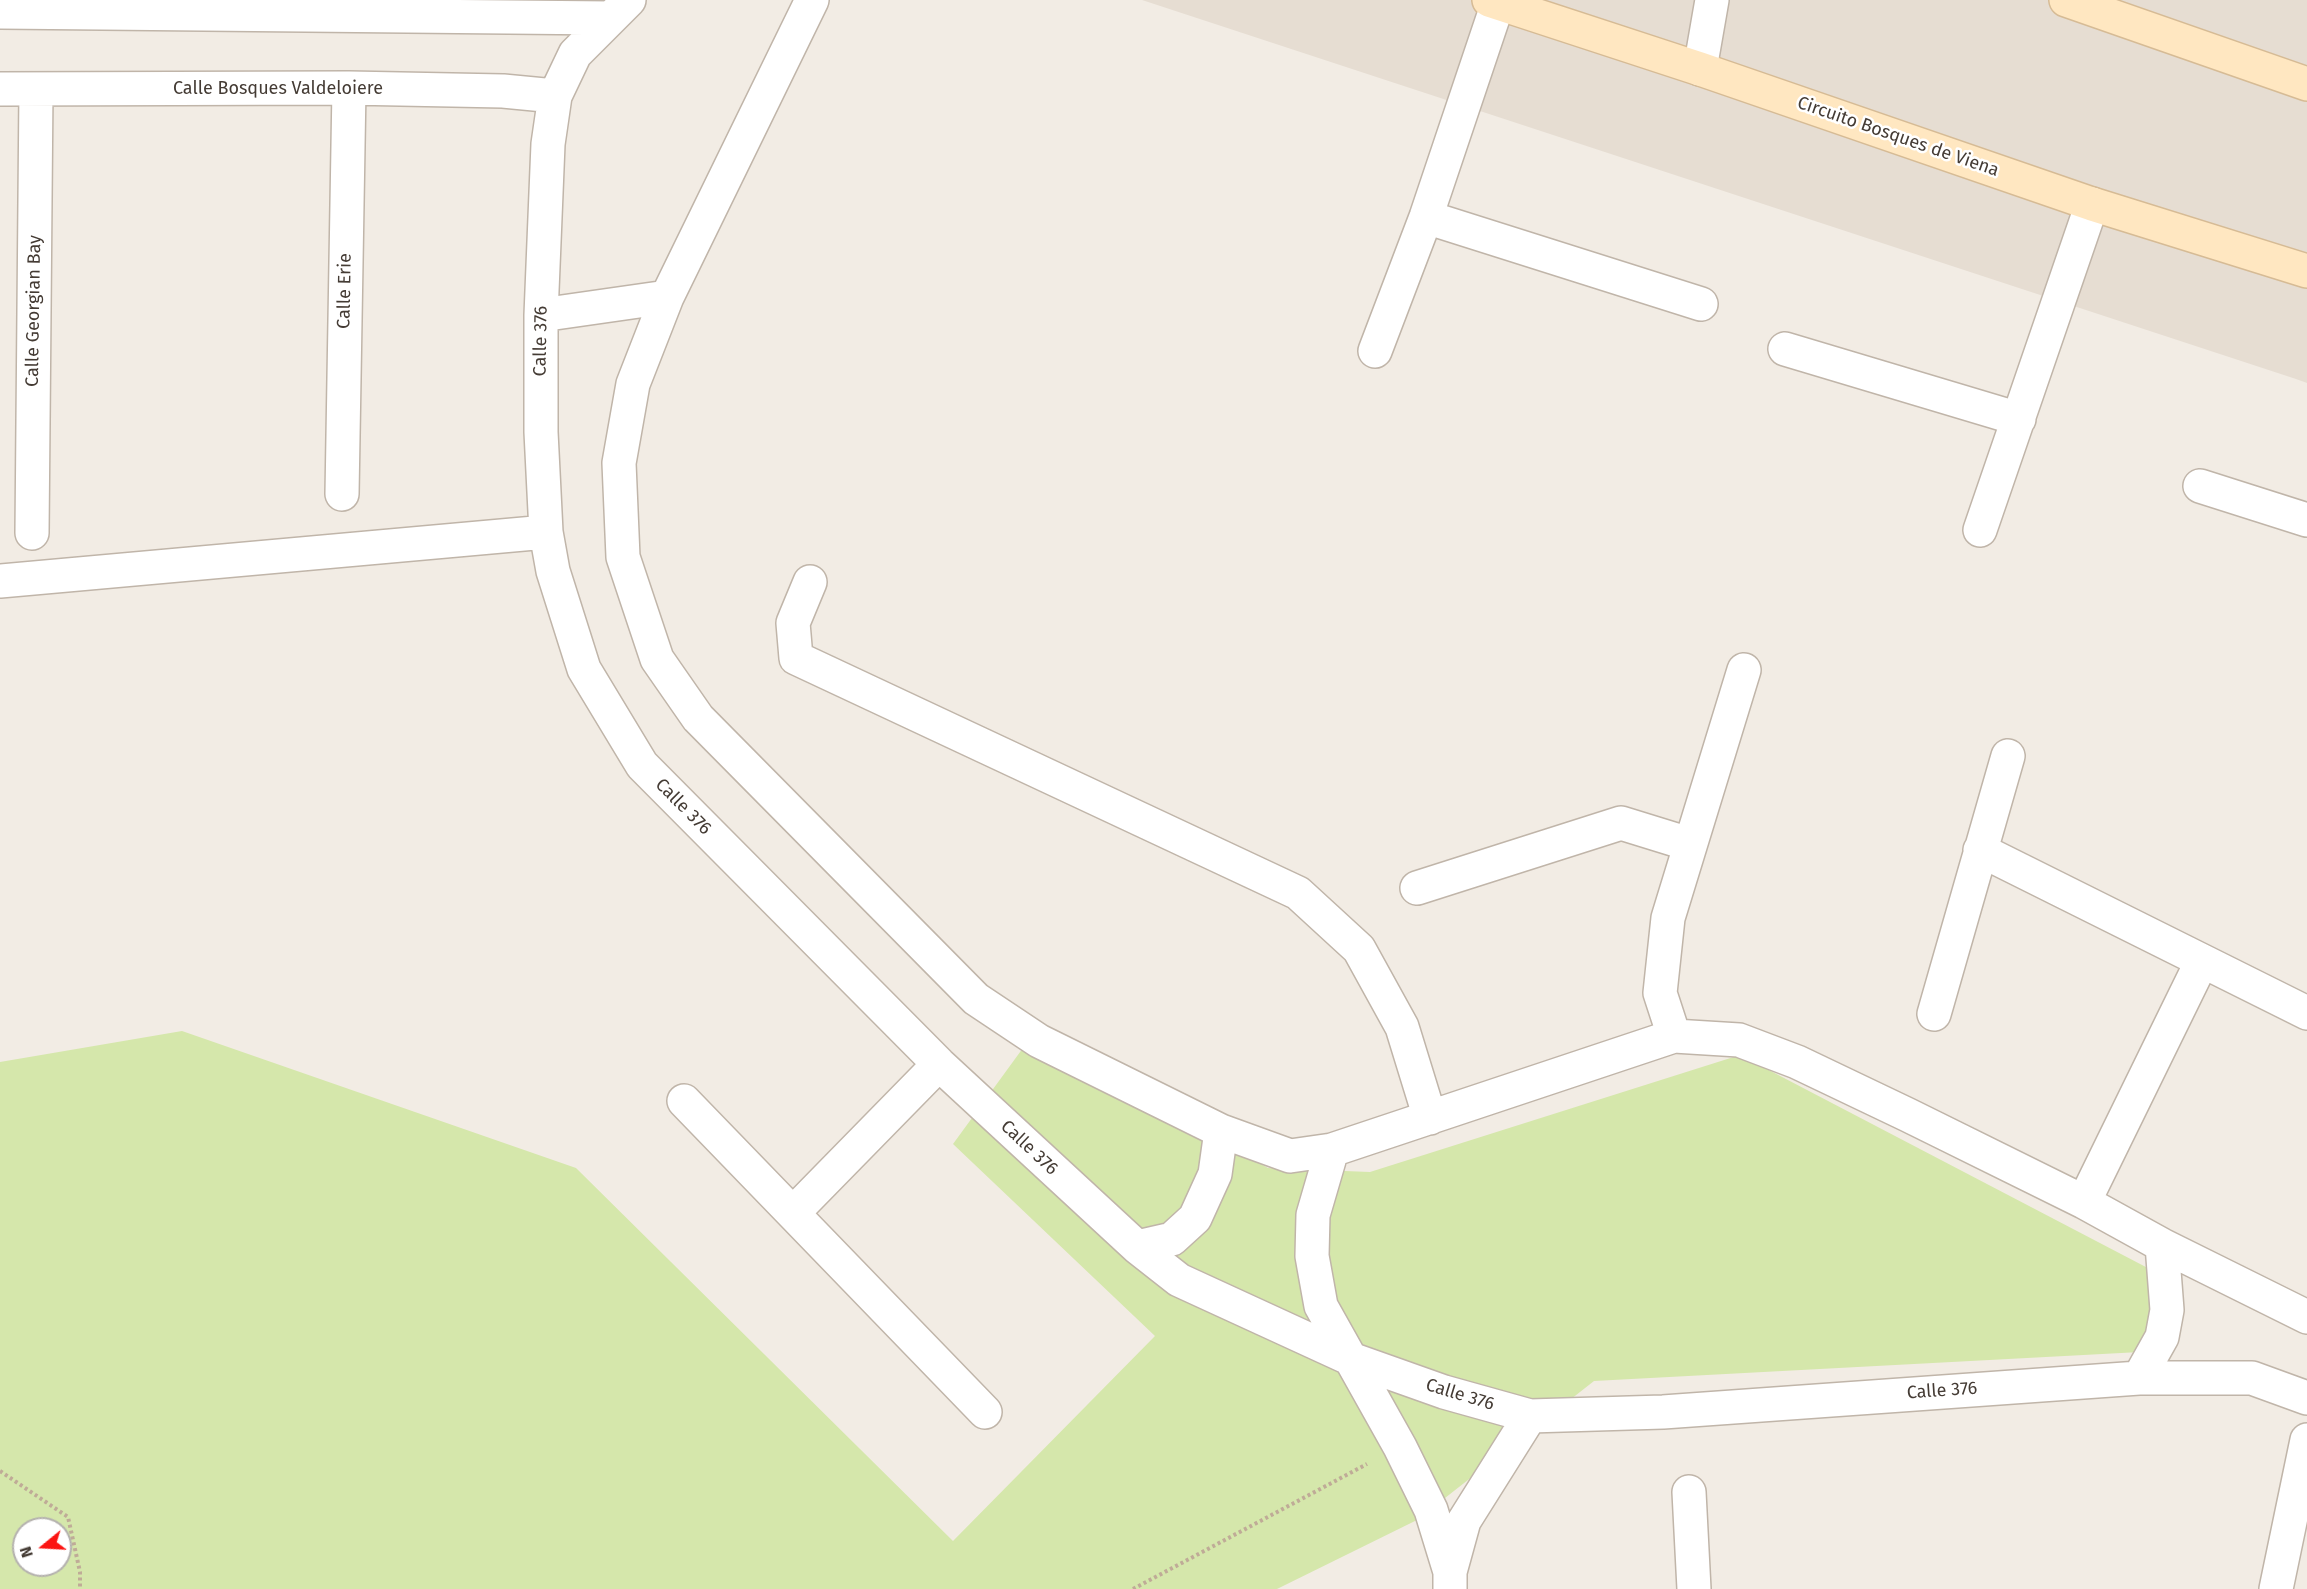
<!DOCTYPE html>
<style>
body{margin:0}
#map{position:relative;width:2307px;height:1589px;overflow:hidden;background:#f2ece4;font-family:"Fira Sans",sans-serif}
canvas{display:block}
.north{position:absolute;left:12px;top:1517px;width:60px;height:60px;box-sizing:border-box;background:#fff;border:2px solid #b4b1ae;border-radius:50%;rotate:252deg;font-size:16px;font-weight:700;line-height:24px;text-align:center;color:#443b34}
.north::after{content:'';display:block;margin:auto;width:21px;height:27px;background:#fb1412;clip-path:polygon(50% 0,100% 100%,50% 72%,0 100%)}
</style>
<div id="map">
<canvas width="2307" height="1589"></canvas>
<div class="north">N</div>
</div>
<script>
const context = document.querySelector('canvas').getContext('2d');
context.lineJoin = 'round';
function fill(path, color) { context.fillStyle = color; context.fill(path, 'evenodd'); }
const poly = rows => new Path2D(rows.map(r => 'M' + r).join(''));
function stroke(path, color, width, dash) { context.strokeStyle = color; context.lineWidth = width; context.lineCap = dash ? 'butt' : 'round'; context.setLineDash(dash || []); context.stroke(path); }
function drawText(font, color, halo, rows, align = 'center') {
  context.font = font + ' "Fira Sans",sans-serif'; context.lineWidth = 5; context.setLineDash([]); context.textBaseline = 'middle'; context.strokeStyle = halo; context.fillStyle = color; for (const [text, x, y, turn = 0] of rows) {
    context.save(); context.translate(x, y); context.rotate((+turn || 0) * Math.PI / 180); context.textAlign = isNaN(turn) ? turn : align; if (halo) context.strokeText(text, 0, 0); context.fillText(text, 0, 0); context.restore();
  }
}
const residential = poly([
 [1142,0,2307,0,2307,383,2296,379]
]);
const green = poly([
 [182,1031,576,1168,953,1541,1155,1336,953,1144,1031,1037,1268,1168,1370,1172,1740,1055,2165,1277,2140,1352,1594,1381,1417,1520,1277,1589,0,1589,0,1062],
 [24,1529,60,1529,60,1565,24,1565]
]);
const path = poly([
 [0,1471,68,1517,80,1572,80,1589],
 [1133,1589,1367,1464]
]);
const street = poly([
 [629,0,575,54,555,96,548,144,541,315,541,432,546,532,553,571,584,669,642,765,939,1064,1137,1247,1179,1280,1351,1359,1444,1392,1530,1416,1663,1412,2139,1378,2252,1378,2307,1398],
 [812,0,667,297,633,384,619,463,623,557,657,659,698,718,976,999,1039,1041,1221,1131,1290,1156,1332,1150,1674,1036,1739,1040,1797,1062,1908,1115,2084,1202,2162,1245,2307,1317],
 [0,12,610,18],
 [1700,69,1712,0],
 [0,89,349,88,503,91,555,96],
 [1426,217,1701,304],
 [541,315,667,297],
 [1785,349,2019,419],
 [1375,351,1426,217,1498,3],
 [2200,486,2307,520],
 [342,494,349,88],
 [1980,530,2092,204],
 [32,533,36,89],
 [0,581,546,532],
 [810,582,793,623,796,658,1298,893,1359,949,1402,1027,1430,1118],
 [1980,850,2307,1013],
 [1417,888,1621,823,1689,844],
 [1934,1014,2008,756],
 [1674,1036,1660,993,1668,918,1744,670],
 [684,1101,985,1412],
 [1332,1150,1313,1215,1312,1256,1321,1306,1400,1447,1431,1510,1450,1572,1450,1589],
 [2084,1202,2202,961],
 [794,1212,939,1064],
 [1137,1247,1172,1239,1195,1218,1215,1174,1221,1131],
 [2139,1378,2162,1337,2167,1310,2162,1245],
 [1689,1492,1694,1589],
 [1450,1572,1464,1521,1530,1416],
 [2276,1589,2307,1440]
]);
const secondary = poly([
 [1489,0,1700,69,2092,204,2307,271],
 [2066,0,2307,84]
]);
const streetNames = [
 ["Calle Bosques Valdeloiere",278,89],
 ["Circuito Bosques de Viena",1898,137,19],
 ["Calle Erie",345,291,-89],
 ["Calle Georgian Bay",34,311,-89],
 ["Calle 376",541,341,-89],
 ["Calle 376",683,807,45],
 ["Calle 376",1029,1148,43],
 ["Calle 376",1942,1391,-4],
 ["Calle 376",1460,1395,17]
];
fill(residential, '#e6ddd2');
fill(green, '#d5e7ab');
stroke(street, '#c0b5a9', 36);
stroke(secondary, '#d6bb95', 36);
stroke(path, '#bfab97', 4, [3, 3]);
stroke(street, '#fff', 33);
stroke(secondary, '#ffe7c1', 33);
drawText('18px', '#443b34', '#fff', streetNames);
</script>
